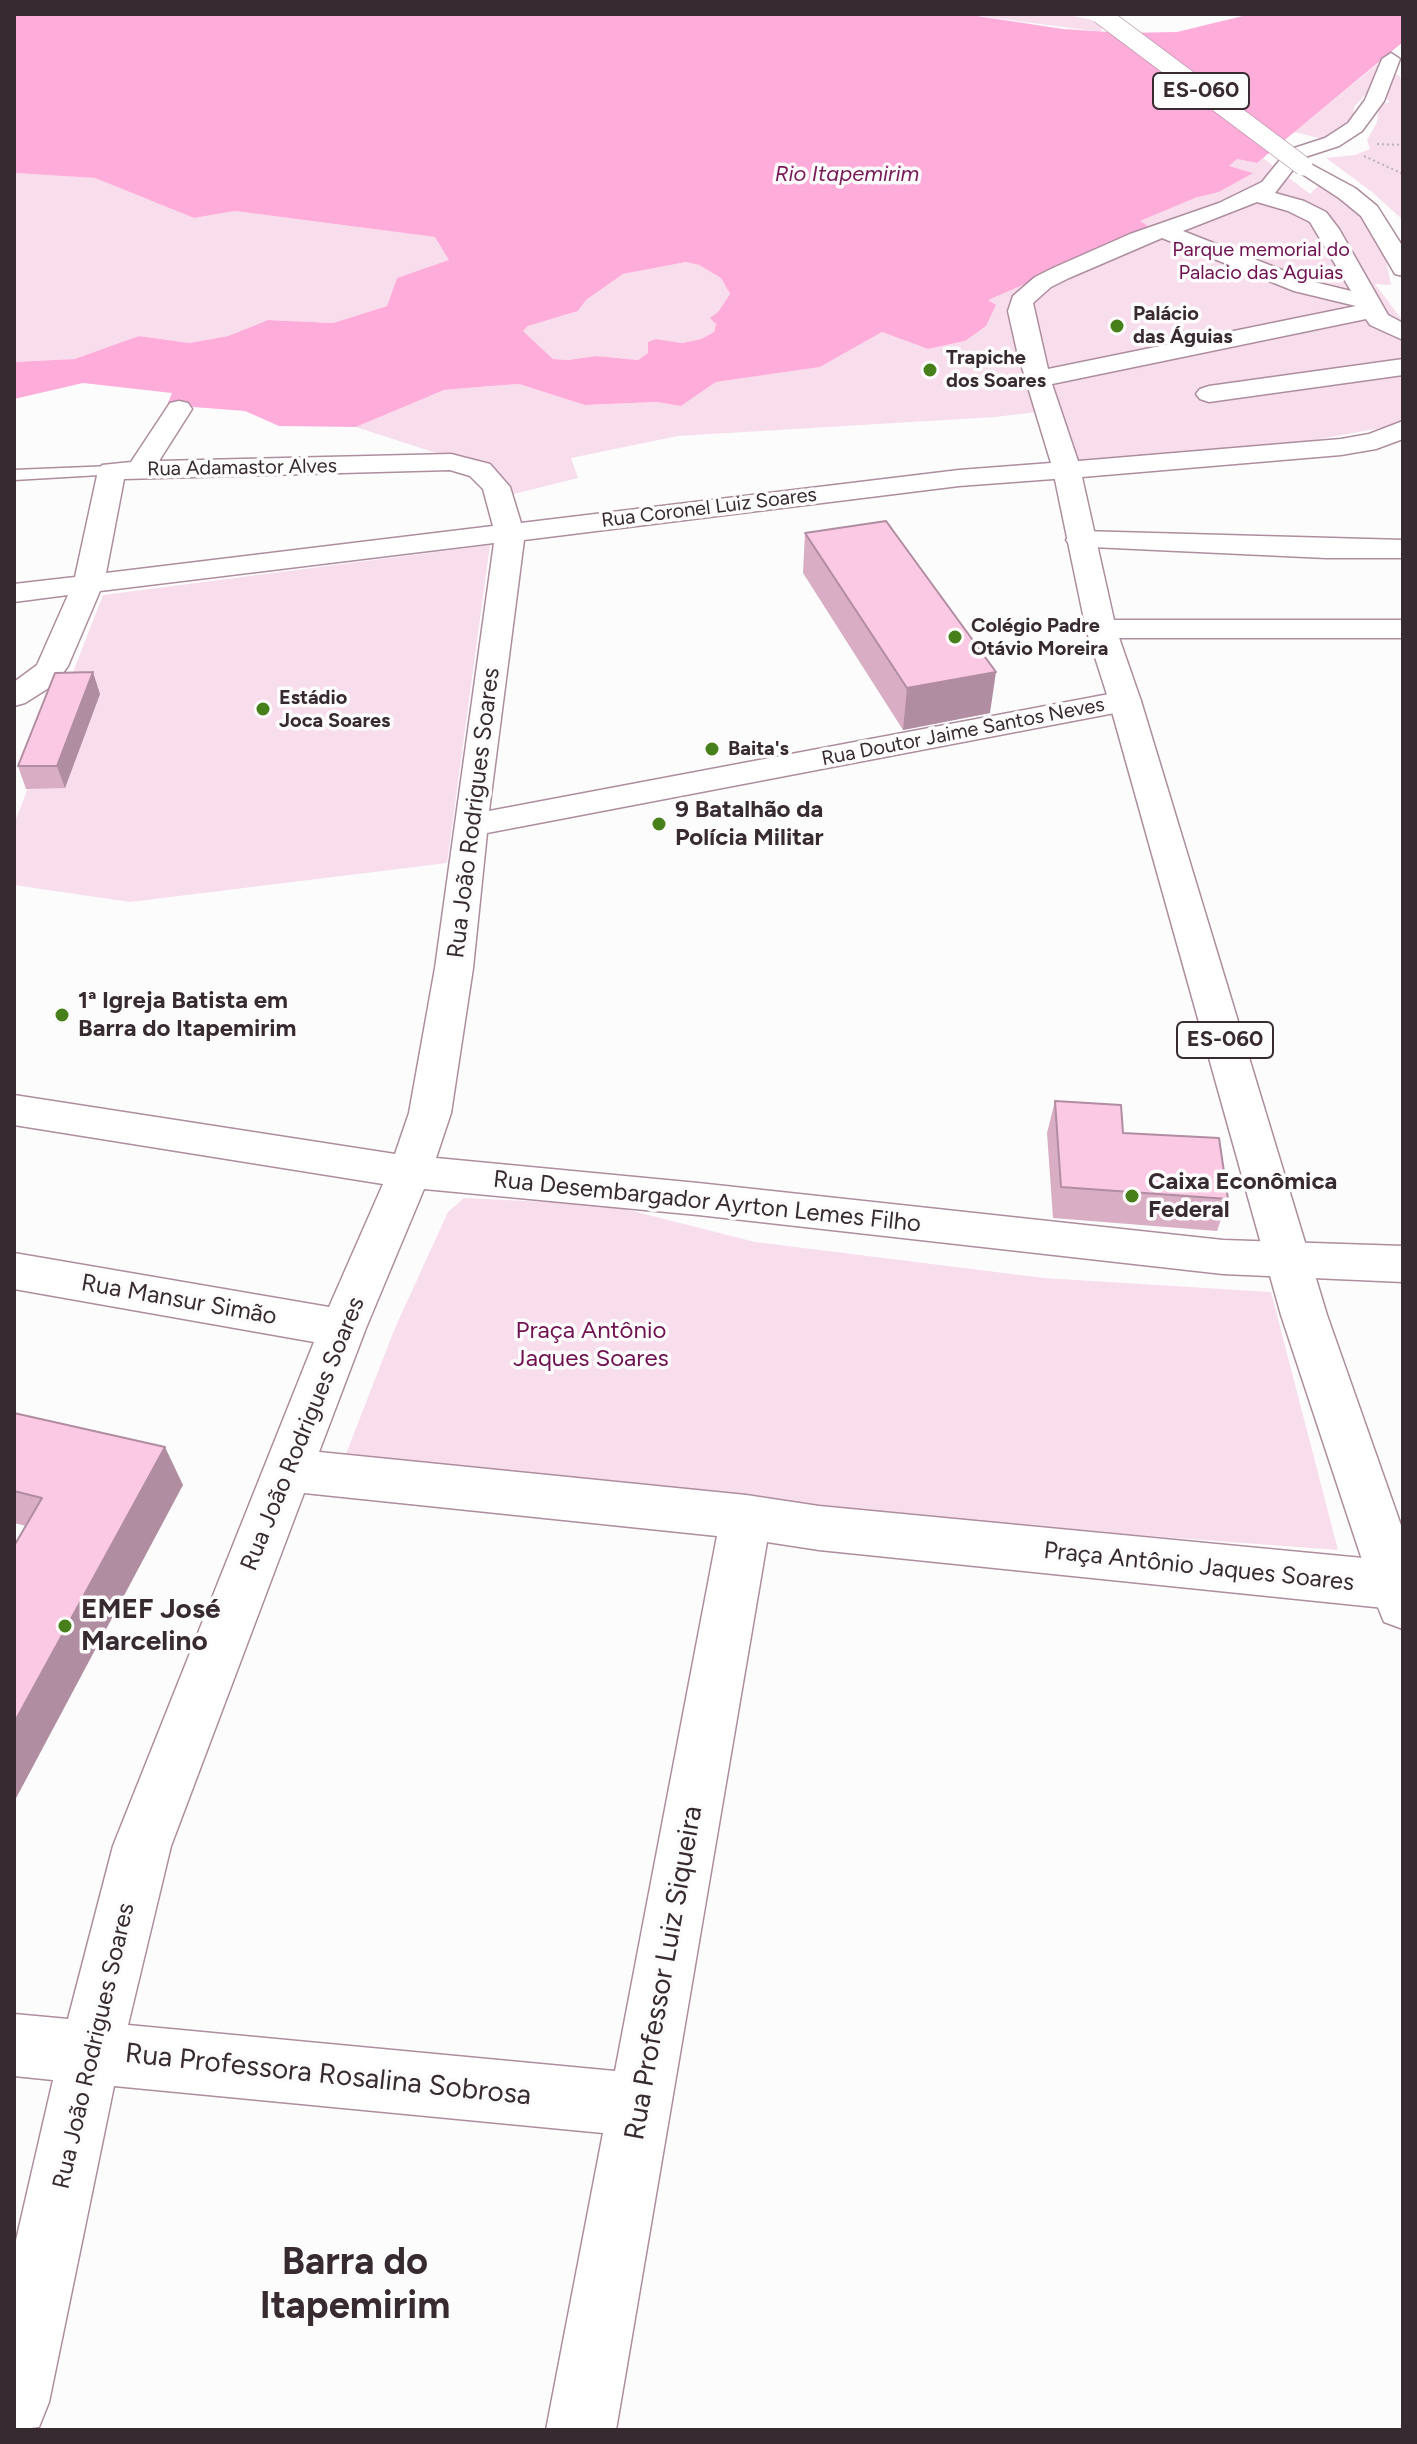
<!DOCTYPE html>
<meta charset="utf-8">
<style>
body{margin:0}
#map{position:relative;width:1417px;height:2444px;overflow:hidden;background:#fcfcfc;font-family:Figtree,sans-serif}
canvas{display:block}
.frame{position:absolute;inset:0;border:16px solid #372a31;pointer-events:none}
</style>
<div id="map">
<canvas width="1417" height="2444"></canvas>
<div class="frame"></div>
</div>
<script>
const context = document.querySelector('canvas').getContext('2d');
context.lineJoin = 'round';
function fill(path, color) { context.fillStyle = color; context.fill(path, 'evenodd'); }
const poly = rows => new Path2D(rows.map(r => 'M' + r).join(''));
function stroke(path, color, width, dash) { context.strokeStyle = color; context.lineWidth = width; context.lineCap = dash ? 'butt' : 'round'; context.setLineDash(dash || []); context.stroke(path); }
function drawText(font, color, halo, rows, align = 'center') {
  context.font = font + ' Figtree,sans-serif'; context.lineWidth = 7; context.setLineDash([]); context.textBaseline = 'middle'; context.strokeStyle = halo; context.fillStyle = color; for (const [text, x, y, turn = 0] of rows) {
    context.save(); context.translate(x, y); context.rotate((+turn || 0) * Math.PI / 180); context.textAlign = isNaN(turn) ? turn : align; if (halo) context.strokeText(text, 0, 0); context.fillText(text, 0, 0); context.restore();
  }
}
const green = poly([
 [964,14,1062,14,1103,22,1101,32],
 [1384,59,1398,60,1354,107,1352,124,1323,139,1294,132],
 [1393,74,1399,75,1403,83,1403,220,1372,192,1326,158,1355,155,1370,149,1367,140,1377,122,1378,112,1383,104,1390,102,1383,96,1386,86,1392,84],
 [1263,158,1310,194,1318,186,1332,187,1349,200,1383,245,1391,285,1375,284,1403,321,1403,424,1303,442,1074,468,1056,410,995,417,678,436,571,458,578,478,514,494,486,464,439,454,356,427,444,390,491,386,519,384,586,405,656,402,681,406,716,382,820,367,882,332,928,349,965,341,987,300,1152,228,1139,221,1195,198,1219,192,1252,173,1228,166,1237,159,1257,163],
 [14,173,95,178,194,218,235,211,436,237,450,261,397,278,387,306,333,323,268,320,228,336,188,343,139,336,73,359,14,362],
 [686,262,699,265,721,278,730,294,718,312,714,332,701,339,682,343,656,339,649,342,648,353,638,360,596,356,568,360,553,359,523,331,528,326,578,311,586,300,623,274],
 [490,545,447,863,130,902,14,885,14,824,103,595],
 [464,1198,609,1205,755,1242,1044,1278,1271,1292,1338,1550,1069,1530,831,1506,702,1498,344,1459,395,1328,448,1212]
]);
const water = poly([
 [14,14,964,14,1063,29,1123,33,1177,32,1251,14,1403,14,1403,42,1257,163,1237,159,1229,166,1253,173,1219,192,1195,198,1140,221,1153,229,988,300,996,305,986,326,965,341,928,349,882,332,820,367,716,382,681,406,656,402,585,405,519,384,491,386,444,390,356,427,279,426,245,411,167,405,172,393,83,383,14,399,14,362,74,359,139,336,189,343,228,336,268,320,333,323,387,306,397,278,449,260,435,237,235,211,194,218,95,178,14,173],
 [686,262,699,265,721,278,730,294,718,312,710,318,716,324,714,332,701,339,682,343,656,339,648,342,648,353,638,360,596,356,568,360,553,359,523,331,528,326,578,311,586,300,623,274]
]);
const path = poly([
 [1377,144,1403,145],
 [1364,156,1403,174]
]);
const lane = poly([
 [112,466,117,468,117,474,14,480,14,470,112,466]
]);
const street = poly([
 [1391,53,1400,59,1384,101,1362,131,1339,146,1302,158,1275,193,1304,201,1326,212,1339,229,1388,315,1403,323,1403,340,1370,325,1366,319,1052,384,1081,470,1077,476,1067,478,959,486,524,540,489,811,1125,691,1137,694,1141,701,1137,708,1125,711,487,833,473,968,451,1113,436,1158,698,1183,1223,1240,1403,1246,1403,1282,1223,1274,698,1215,424,1189,366,1328,319,1452,746,1495,819,1506,1394,1561,1403,1565,1403,1605,1394,1609,819,1550,767,1542,616,2430,546,2430,603,2133,114,2086,49,2402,39,2427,14,2430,14,2249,53,2080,14,2076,14,2014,68,2019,113,1846,314,1342,14,1289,14,1253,329,1307,383,1184,14,1125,14,1095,395,1154,409,1113,435,968,494,543,100,591,68,666,55,684,25,703,14,706,14,682,37,665,68,595,14,602,14,584,75,577,98,471,102,465,131,462,170,403,179,401,188,403,192,409,159,461,451,454,490,464,510,487,521,523,959,470,1051,463,1017,351,1008,311,1013,296,1035,277,1053,268,1130,234,1219,203,1262,182,1288,150,1325,138,1348,123,1365,100,1382,59,1391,53],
 [1257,202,1288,211,1310,222,1351,291,1310,281,1183,231,1257,202],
 [1162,238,1294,291,1356,306,1048,369,1033,303,1051,287,1069,278,1162,238],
 [450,470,470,476,483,489,493,526,106,573,124,479,450,470],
 [304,1493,717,1536,615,2071,128,2025,171,1846,304,1493],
 [1403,359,1403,375,1209,402,1200,399,1196,394,1200,389,1209,386,1403,359],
 [1081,531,1403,540,1403,558,1326,558,1071,546,1066,540,1071,534,1081,531],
 [1101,620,1403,620,1403,638,1101,638,1090,636,1086,629,1090,622,1101,620]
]);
const primary = poly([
 [1303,160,1355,188,1377,206,1403,247,1403,276,1395,274,1361,216,1339,198,1296,170,1293,166,1303,160],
 [1403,421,1403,439,1376,449,1341,455,1082,477,1116,629,1141,701,1327,1315,1403,1531,1403,1629,1384,1622,1377,1605,1281,1315,1109,701,1086,629,1053,470,1057,464,1067,462,1341,439,1369,434,1403,421]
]);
const primaryBridge = poly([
 [1100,14,1303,166]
]);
const wall = poly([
 [805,533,990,713,903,730,803,573],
 [100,694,65,788,26,789,18,766],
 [1055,1101,1123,1133,1228,1199,1217,1231,1053,1218,1047,1133],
 [14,1413,183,1485,26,1526,14,1523]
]);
const shadedWall = poly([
 [93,672,100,694,65,788,57,766],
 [996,672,990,713,903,730,907,688],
 [165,1447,183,1485,14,1802,14,1723]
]);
const building = poly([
 [886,521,996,672,907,688,805,533,886,521],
 [93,672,57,766,18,766,55,673,93,672],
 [1055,1101,1121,1105,1123,1133,1219,1138,1228,1199,1061,1187,1055,1101],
 [14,1413,165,1447,14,1723,14,1546,42,1498,14,1491,14,1413]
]);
const markers = [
 [1117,326,8,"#47801a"],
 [930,370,8,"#47801a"],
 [955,637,8,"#47801a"],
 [263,709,8,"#47801a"],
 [712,749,8,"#47801a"],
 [659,824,8,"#47801a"],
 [62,1015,8,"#47801a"],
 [1132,1196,8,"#47801a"],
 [65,1626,8,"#47801a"]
];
const farParknames = [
 ["Parque memorial do",1261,250],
 ["Palacio das Aguias",1261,273]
];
const farPoinames = [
 ["Palácio",1133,314],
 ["das Águias",1133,337],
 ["Trapiche",946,358],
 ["dos Soares",946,381],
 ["Colégio Padre",971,626],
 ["Otávio Moreira",971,649],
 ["Estádio",279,698],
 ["Joca Soares",279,721],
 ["Baita's",728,749]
];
const farStreetnames = [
 ["Rua Adamastor Alves",242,468,-1],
 ["Rua Coronel Luiz Soares",709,508,-7],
 ["Rua Doutor Jaime Santos Neves",963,732,-11]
];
const shields = [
 [1201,91,96],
 [1225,1040,96]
];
const shieldNames = [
 ["ES-060",1201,91],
 ["ES-060",1225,1040]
];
const farWaternames = [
 ["Rio Itapemirim",847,175]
];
const poiNames = [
 ["9 Batalhão da",675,810],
 ["Polícia Militar",675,838],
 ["1ª Igreja Batista em",78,1001],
 ["Barra do Itapemirim",78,1029],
 ["Caixa Econômica",1148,1182],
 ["Federal",1148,1210]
];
const streetNames = [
 ["Rua João Rodrigues Soares",474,813,-83],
 ["Rua Desembargador Ayrton Lemes Filho",707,1202,6],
 ["Rua Mansur Simão",179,1300,10],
 ["Rua João Rodrigues Soares",303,1434,-68],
 ["Praça Antônio Jaques Soares",1199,1567,6],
 ["Rua João Rodrigues Soares",94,2046,-77]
];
const parkNames = [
 ["Praça Antônio",591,1331],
 ["Jaques Soares",591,1359]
];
const nearPoinames = [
 ["EMEF José",81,1610],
 ["Marcelino",81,1642]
];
const nearStreetnames = [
 ["Rua Professor Luiz Siqueira",664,1973,-80],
 ["Rua Professora Rosalina Sobrosa",328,2075,6]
];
const nearDistrictnames = [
 ["Barra do",355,2263],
 ["Itapemirim",355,2307]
];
fill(green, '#f8deec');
fill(water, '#feacda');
stroke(lane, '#ad8d9e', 3);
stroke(street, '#ad8d9e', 3);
stroke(primary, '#ad8d9e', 3);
stroke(path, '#b7b3b5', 2, [2, 3]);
fill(lane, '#fff');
fill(street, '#fff');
fill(primary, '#fff');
stroke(primaryBridge, '#ad8d9e', 20, []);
stroke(primaryBridge, '#fff', 19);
fill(wall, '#d9adc4');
fill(shadedWall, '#b08da0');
fill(building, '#fcc9e4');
stroke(building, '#b08da0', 2);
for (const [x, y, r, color] of markers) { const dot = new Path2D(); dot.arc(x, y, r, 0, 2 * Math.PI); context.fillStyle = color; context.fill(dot); stroke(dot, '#fcfcfc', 3); }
drawText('20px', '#6f1151', '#fcfcfc', farParknames);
drawText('bold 20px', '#372a31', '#fcfcfc', farPoinames, 'left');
drawText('20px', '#372a31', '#fcfcfc', farStreetnames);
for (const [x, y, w] of shields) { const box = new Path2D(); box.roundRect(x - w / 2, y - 18, w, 36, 6); context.fillStyle = '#fcfcfc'; context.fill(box); stroke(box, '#372a31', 2); }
drawText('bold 22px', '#372a31', null, shieldNames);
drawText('italic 22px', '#771a58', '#fcfcfc', farWaternames);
drawText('bold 24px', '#372a31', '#fcfcfc', poiNames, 'left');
drawText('24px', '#372a31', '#fcfcfc', streetNames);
drawText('24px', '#6f1151', '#fcfcfc', parkNames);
drawText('bold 28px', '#372a31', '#fcfcfc', nearPoinames, 'left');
drawText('28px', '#372a31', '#fcfcfc', nearStreetnames);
drawText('bold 38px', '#372a31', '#fcfcfc', nearDistrictnames);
</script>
